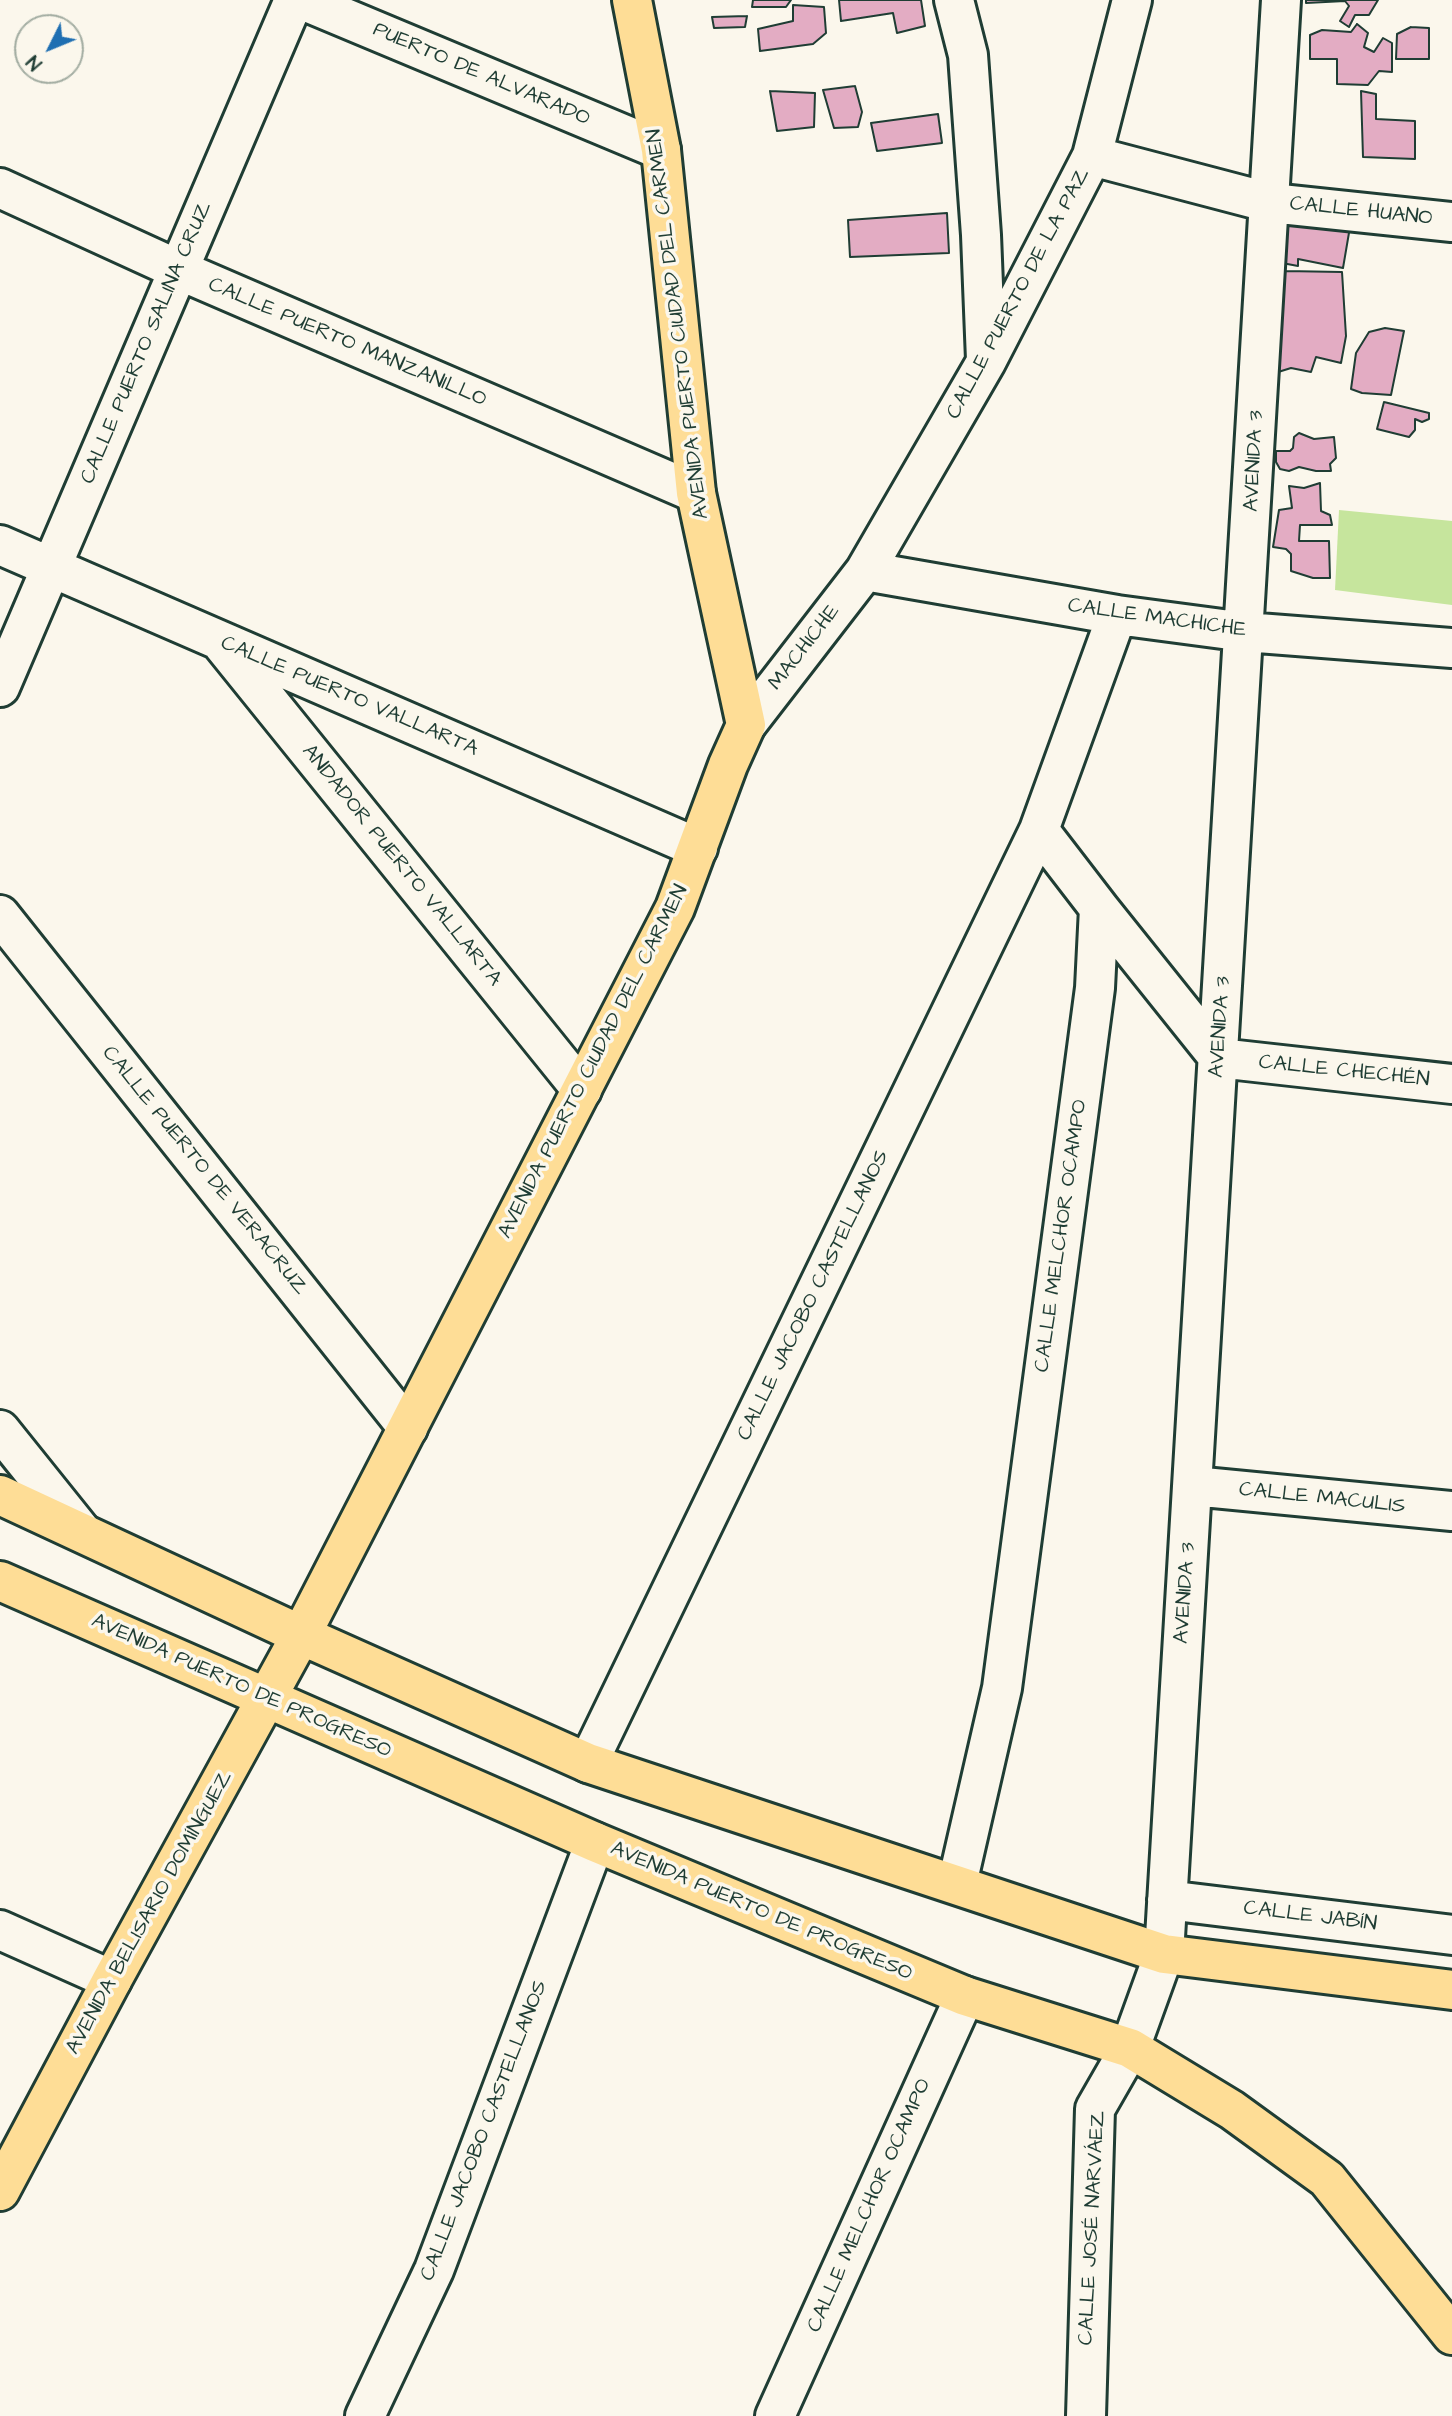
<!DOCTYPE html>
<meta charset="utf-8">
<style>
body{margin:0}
#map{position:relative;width:1452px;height:2416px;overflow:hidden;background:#fbf7ec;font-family:"Architects Daughter",sans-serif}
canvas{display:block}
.north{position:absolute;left:14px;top:14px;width:70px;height:70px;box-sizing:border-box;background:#fbf7ec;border:2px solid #a3ada2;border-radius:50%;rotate:227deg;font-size:19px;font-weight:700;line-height:28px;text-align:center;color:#1f3d34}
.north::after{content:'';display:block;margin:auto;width:24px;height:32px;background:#1f6fb2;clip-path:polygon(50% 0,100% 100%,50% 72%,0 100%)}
</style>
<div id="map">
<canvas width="1452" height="2416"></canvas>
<div class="north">N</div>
</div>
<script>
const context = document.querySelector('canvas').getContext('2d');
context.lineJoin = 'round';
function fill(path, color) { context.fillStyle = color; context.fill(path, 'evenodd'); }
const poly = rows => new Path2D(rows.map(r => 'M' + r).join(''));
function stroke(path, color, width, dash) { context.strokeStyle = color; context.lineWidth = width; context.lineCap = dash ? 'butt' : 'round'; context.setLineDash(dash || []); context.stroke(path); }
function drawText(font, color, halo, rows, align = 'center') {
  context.font = font + ' "Architects Daughter",sans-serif'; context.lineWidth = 7; context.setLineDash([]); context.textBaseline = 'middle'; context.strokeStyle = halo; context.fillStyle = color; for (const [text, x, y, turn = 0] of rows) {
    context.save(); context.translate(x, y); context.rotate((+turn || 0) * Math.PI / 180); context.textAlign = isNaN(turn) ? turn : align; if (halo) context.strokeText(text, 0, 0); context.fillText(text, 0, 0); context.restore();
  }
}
const green = poly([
 [1339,510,1452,521,1452,605,1335,590]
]);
const building = poly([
 [753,0,791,0,786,7,752,7,753,0],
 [839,0,921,0,925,26,897,33,893,13,841,21,839,0],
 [1306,0,1378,0,1369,15,1355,15,1349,27,1340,21,1349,6,1345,1,1306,3,1306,0],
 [793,5,824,7,826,33,813,44,760,51,758,29,793,21,793,5],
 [747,16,745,27,714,28,712,17,747,16],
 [1357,24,1368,33,1364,47,1374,52,1383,38,1392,43,1392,72,1379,71,1368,85,1337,84,1337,59,1310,59,1310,35,1322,30,1351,32,1357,24],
 [1411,27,1429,28,1429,59,1396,59,1397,34,1411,27],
 [855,86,862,112,858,127,834,128,823,90,855,86],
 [770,91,815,93,814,127,777,131,770,91],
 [1361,91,1376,94,1376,119,1415,121,1415,159,1363,157,1361,91],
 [938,114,942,143,877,151,871,123,938,114],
 [947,213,949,253,850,257,848,220,947,213],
 [1285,214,1351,221,1343,268,1298,259,1298,266,1282,263,1285,214],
 [1285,271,1342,272,1346,336,1341,363,1316,357,1311,372,1291,368,1275,373,1285,271],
 [1385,328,1404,331,1391,395,1362,393,1351,389,1356,353,1369,332,1385,328],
 [1384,402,1429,413,1429,419,1422,422,1415,419,1415,430,1409,437,1377,429,1384,402],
 [1299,433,1314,439,1334,437,1336,458,1330,464,1331,471,1316,471,1299,467,1289,471,1280,469,1276,462,1276,451,1290,451,1293,448,1294,437,1299,433],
 [1320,483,1321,511,1330,515,1332,525,1300,525,1299,541,1329,541,1330,578,1313,578,1291,571,1291,554,1286,549,1273,547,1279,510,1292,508,1289,486,1304,488,1320,483]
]);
const minor = poly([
 [302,0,661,150],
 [954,0,968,55,981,235,986,360],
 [1092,156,1271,203,1452,222],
 [0,188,179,270,696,493],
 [0,545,698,848],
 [865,571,1117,615,1245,632,1452,648],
 [223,645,582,1090],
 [0,687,294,0],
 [746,725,865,571,986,362,1092,156,1132,0],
 [1099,908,1219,1058,1452,1084],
 [0,915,408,1428],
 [0,1430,81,1531],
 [1193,1486,1452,1511],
 [588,1763,1039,830,1117,615],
 [957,1884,1002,1688,1095,988,1099,908,1039,830],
 [1167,1900,1452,1935],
 [0,1930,112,1980],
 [365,2416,434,2270,595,1842],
 [775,2416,965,1996],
 [1086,2416,1095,2109,1130,2048,1164,1954,1281,0]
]);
const major = poly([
 [0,1495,301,1635,588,1763,1164,1954,1452,1990],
 [0,1581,595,1842,965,1996,1130,2048,1232,2110,1327,2179,1452,2335],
 [0,2191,112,1980,301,1635,675,908,728,765,746,725,696,493,661,150,632,0]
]);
const streetNames = [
 ["PUERTO DE ALVARADO",481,75,23],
 ["CALLE HUANO",1361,212,6],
 ["CALLE PUERTO DE LA PAZ",1019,294,-62],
 ["AVENIDA PUERTO CIUDAD DEL CARMEN",679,324,-97],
 ["CALLE PUERTO SALINA CRUZ",147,343,-67],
 ["CALLE PUERTO MANZANILLO",347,343,23],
 ["AVENIDA 3",1255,461,-87],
 ["CALLE MACHICHE",1157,619,8],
 ["MACHICHE",805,648,-52],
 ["CALLE PUERTO VALLARTA",349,697,23],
 ["ANDADOR PUERTO VALLARTA",401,866,51],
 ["AVENIDA 3",1221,1027,-86],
 ["AVENIDA PUERTO CIUDAD DEL CARMEN",594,1062,-63],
 ["CALLE CHECHÉN",1344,1072,6],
 ["CALLE PUERTO DE VERACRUZ",204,1171,51],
 ["CALLE MELCHOR OCAMPO",1062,1236,-82],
 ["CALLE JACOBO CASTELLANOS",814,1296,-64],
 ["CALLE MACULIS",1322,1499,6],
 ["AVENIDA 3",1186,1593,-86],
 ["AVENIDA PUERTO DE PROGRESO",241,1687,24],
 ["AVENIDA PUERTO DE PROGRESO",761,1912,23],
 ["AVENIDA BELISARIO DOMÍNGUEZ",150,1913,-61],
 ["CALLE JABÍN",1310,1917,7],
 ["CALLE JACOBO CASTELLANOS",485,2131,-69],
 ["CALLE MELCHOR OCAMPO",870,2206,-66],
 ["CALLE JOSÉ NARVÁEZ",1093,2228,-87]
];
fill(green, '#c6e59d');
fill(building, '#e3acc3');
stroke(building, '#1f3d34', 2);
stroke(minor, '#1f3d34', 44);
stroke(major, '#1f3d34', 44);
stroke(minor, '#fbf7ec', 38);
stroke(major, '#fedd96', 38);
drawText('21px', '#1f3d34', '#fbf7ec', streetNames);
</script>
